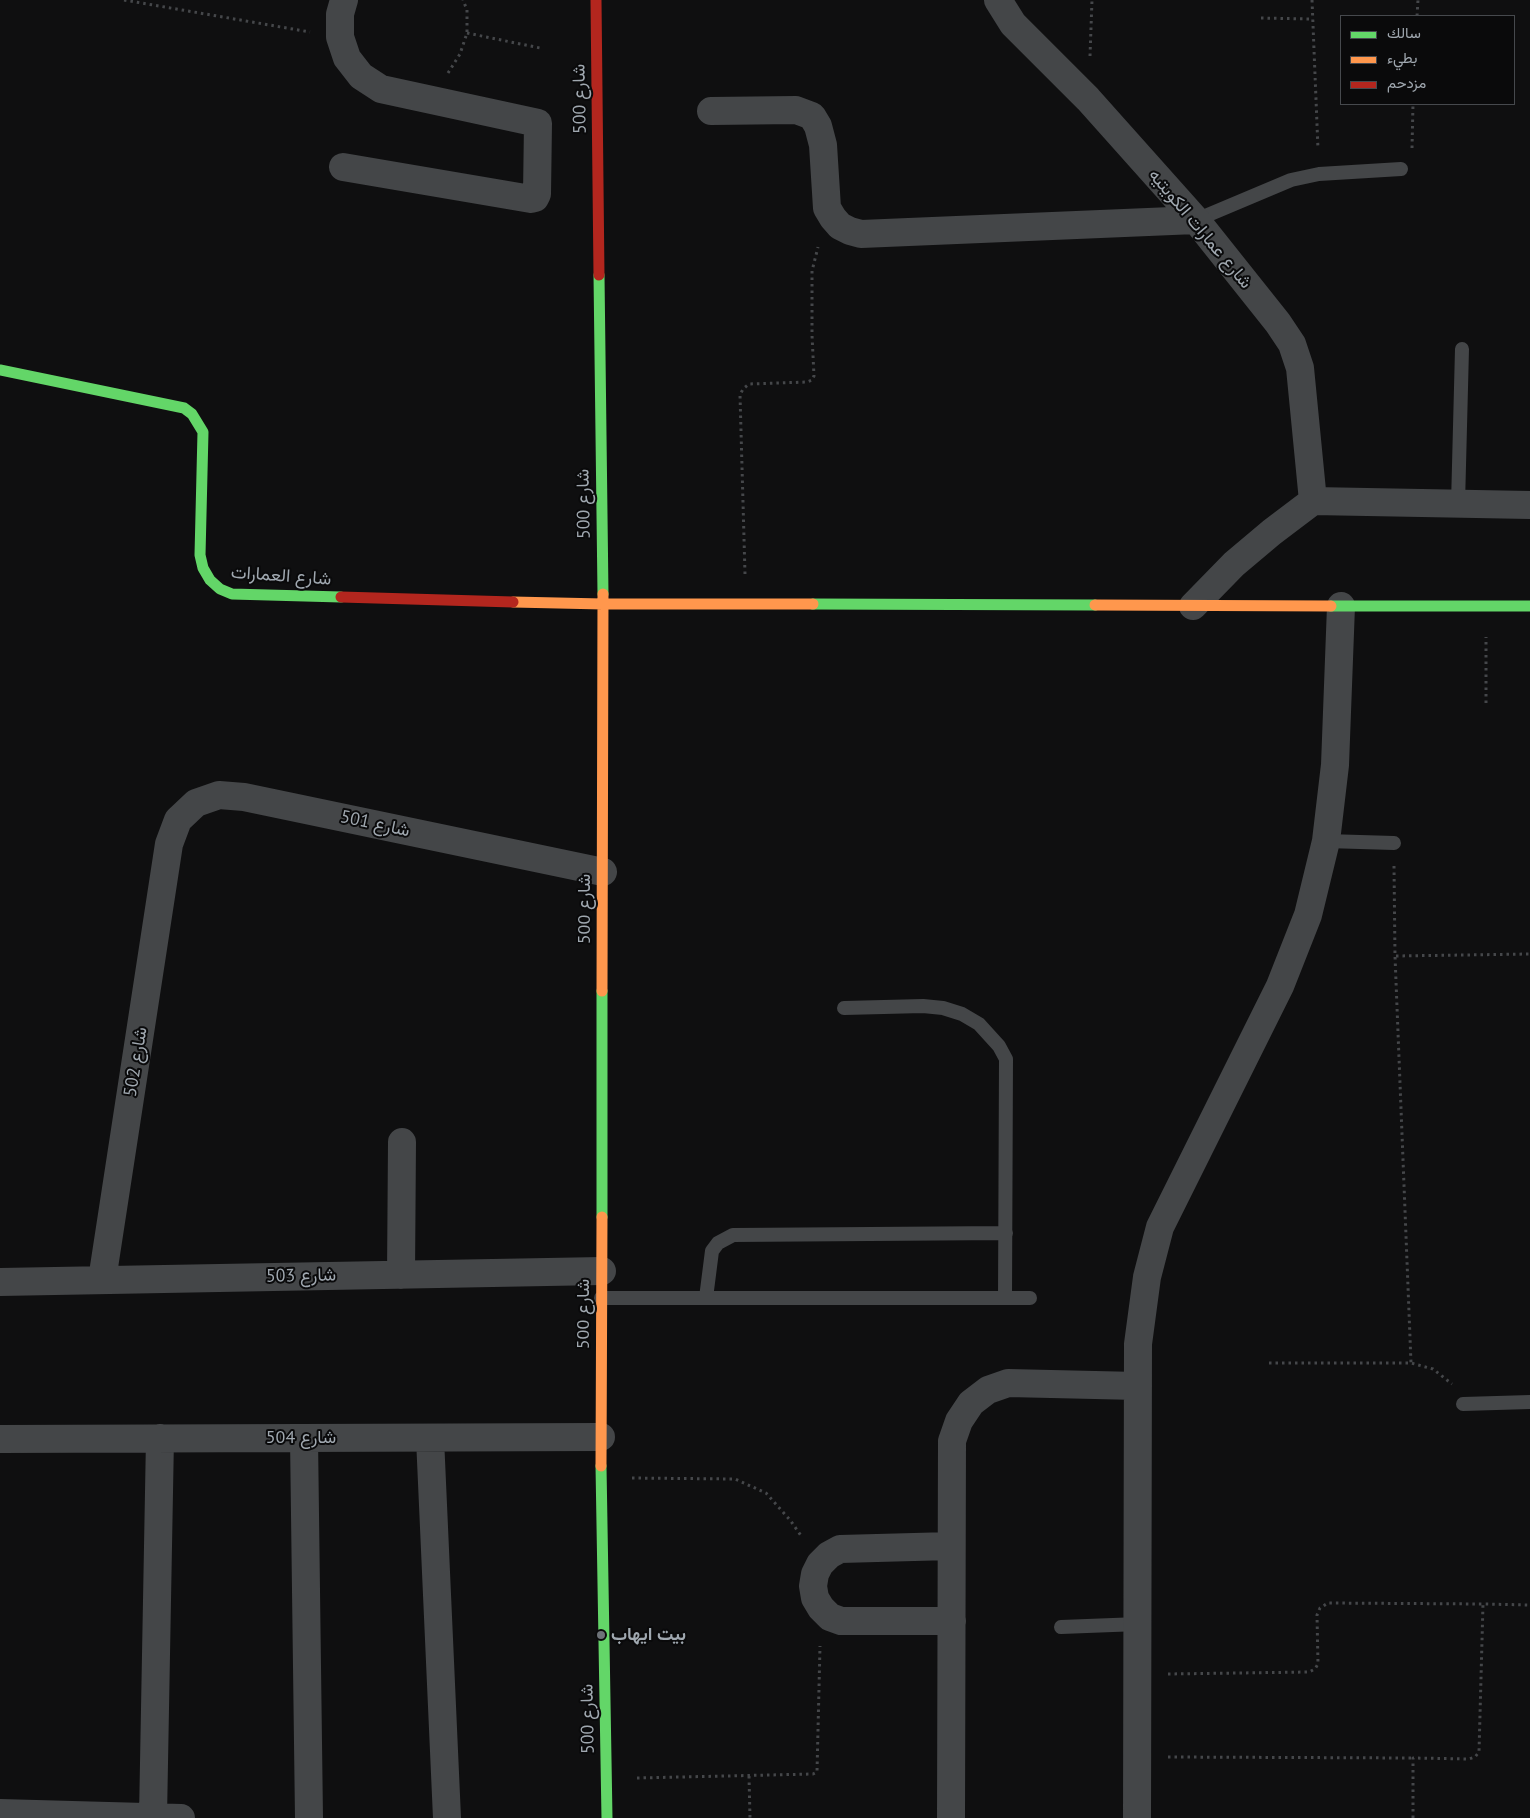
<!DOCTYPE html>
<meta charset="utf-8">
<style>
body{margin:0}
#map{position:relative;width:1530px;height:1818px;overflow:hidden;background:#0f0f10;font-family:"PT Sans",Vazirmatn,sans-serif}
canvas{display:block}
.legend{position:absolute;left:1340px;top:15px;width:175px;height:90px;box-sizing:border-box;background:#0a0a0b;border:1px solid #46494d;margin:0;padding:6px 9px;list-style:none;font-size:15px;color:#a0a8b0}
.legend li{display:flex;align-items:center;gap:10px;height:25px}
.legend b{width:25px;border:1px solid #46494d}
</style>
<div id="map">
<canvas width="1530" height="1818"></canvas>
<ul class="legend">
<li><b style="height:6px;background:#63d668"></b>سالك</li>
<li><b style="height:6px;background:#ff974d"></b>بطيء</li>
<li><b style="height:6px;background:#b3261e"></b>مزدحم</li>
</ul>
</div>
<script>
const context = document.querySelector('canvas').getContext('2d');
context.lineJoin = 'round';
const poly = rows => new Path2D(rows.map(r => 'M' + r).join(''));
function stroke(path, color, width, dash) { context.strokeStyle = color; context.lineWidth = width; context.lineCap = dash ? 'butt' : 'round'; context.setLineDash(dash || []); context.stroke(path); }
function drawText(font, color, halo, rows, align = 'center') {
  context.font = font + ' "PT Sans",Vazirmatn,sans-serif'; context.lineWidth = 4; context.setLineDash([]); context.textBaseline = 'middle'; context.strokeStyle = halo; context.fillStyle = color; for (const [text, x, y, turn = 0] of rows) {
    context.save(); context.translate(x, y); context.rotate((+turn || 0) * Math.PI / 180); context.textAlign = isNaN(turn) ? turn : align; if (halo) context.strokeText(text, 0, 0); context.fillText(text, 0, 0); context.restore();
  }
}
const path = poly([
 [124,0,310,32],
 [1312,0,1318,149],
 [1417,16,1418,0],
 [1261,18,1312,19],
 [467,33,540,48],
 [1090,56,1092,0],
 [448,73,460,54,467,33,467,10,463,0],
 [1412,148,1413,104],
 [745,574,740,395,743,389,749,384,807,382,812,380,814,376,812,335,812,271,818,247],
 [1486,703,1486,637],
 [1394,866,1395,956,1411,1363],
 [1396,956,1530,954],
 [1269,1363,1411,1363,1433,1369,1452,1384],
 [632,1478,735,1479,766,1493,790,1520,802,1537],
 [1168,1674,1309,1672,1315,1669,1318,1664,1317,1615,1320,1608,1328,1603,1483,1604],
 [1168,1757,1413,1758],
 [749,1776,750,1818],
 [637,1778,813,1774,817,1772,820,1646],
 [1413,1818,1413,1758,1469,1759,1475,1757,1479,1752,1483,1604,1530,1605]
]);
const lane = poly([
 [1196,220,1291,180,1319,174,1401,169],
 [1458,504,1462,349],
 [1326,841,1394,843],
 [844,1008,923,1006,943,1008,962,1014,979,1024,999,1046,1006,1059,1005,1298],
 [601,1298,1030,1298],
 [706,1298,712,1251,718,1243,733,1235,1006,1233],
 [1463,1404,1530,1402],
 [1061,1627,1139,1624]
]);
const street = poly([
 [998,0,1013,24,1088,99,1196,220,1278,323,1292,344,1300,368,1313,501],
 [711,111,796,110,812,116,818,126,823,145,827,208,833,218,840,226,850,231,861,234,1196,220],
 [343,167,531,199,535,198,537,194,538,123,381,89,361,76,347,58,340,37,340,14,344,0],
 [1193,606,1234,564,1272,532,1313,501,1530,505],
 [401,1275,402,1142],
 [102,1280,169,844,178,820,196,803,219,795,244,797,603,872],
 [0,1282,602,1271],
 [304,1438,309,1818],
 [430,1438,447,1818],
 [0,1439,601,1437],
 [951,1546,840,1549,829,1555,820,1564,815,1574,813,1586,815,1598,821,1608,830,1617,841,1621,952,1621],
 [0,1813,181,1818],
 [153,1817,160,1438],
 [951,1818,952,1441,959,1421,971,1403,988,1390,1008,1383,1138,1386],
 [1137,1818,1138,1344,1147,1277,1160,1227,1280,986,1308,915,1326,841,1335,765,1341,606]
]);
const fast = poly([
 [599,275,603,594],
 [0,370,184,408,192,414,203,432,200,555,203,568,210,580,220,589,232,594,341,597],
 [813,604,1095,605],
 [1331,606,1530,606],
 [602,1217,602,991],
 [601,1466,607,1818]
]);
const slow = poly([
 [513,602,603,604,813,604],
 [1095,605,1331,606],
 [602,991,603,594],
 [601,1466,602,1217]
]);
const jam = poly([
 [596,0,599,275],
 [341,597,513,602]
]);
const markers = [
 [601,1635,5,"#6d7278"]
];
const streetNames = [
 ["شارع 500",580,99,-91],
 ["شارع عمارات الكويتيه",1200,229,50],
 ["شارع 500",584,504,-91],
 ["شارع العمارات",281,576,4],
 ["شارع 501",375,824,12],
 ["شارع 500",585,909,-90],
 ["شارع 502",136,1062,-81],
 ["شارع 503",301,1276,-1],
 ["شارع 500",584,1314,-90],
 ["شارع 504",301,1438],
 ["شارع 500",588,1719,-91]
];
const poiNames = [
 ["بيت ايهاب",611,1635]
];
stroke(path, '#45474a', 3, [2.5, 4]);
stroke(lane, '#444648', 14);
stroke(street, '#444648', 28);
stroke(fast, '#63d668', 11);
stroke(slow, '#ff974d', 11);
stroke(jam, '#b3261e', 11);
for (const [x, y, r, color] of markers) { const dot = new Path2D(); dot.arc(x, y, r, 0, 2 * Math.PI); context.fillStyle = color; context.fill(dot); stroke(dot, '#0a0a0b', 2); }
drawText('18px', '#a0a8b0', '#0a0a0b', streetNames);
drawText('bold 18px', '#a0a8b0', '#0a0a0b', poiNames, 'left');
</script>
